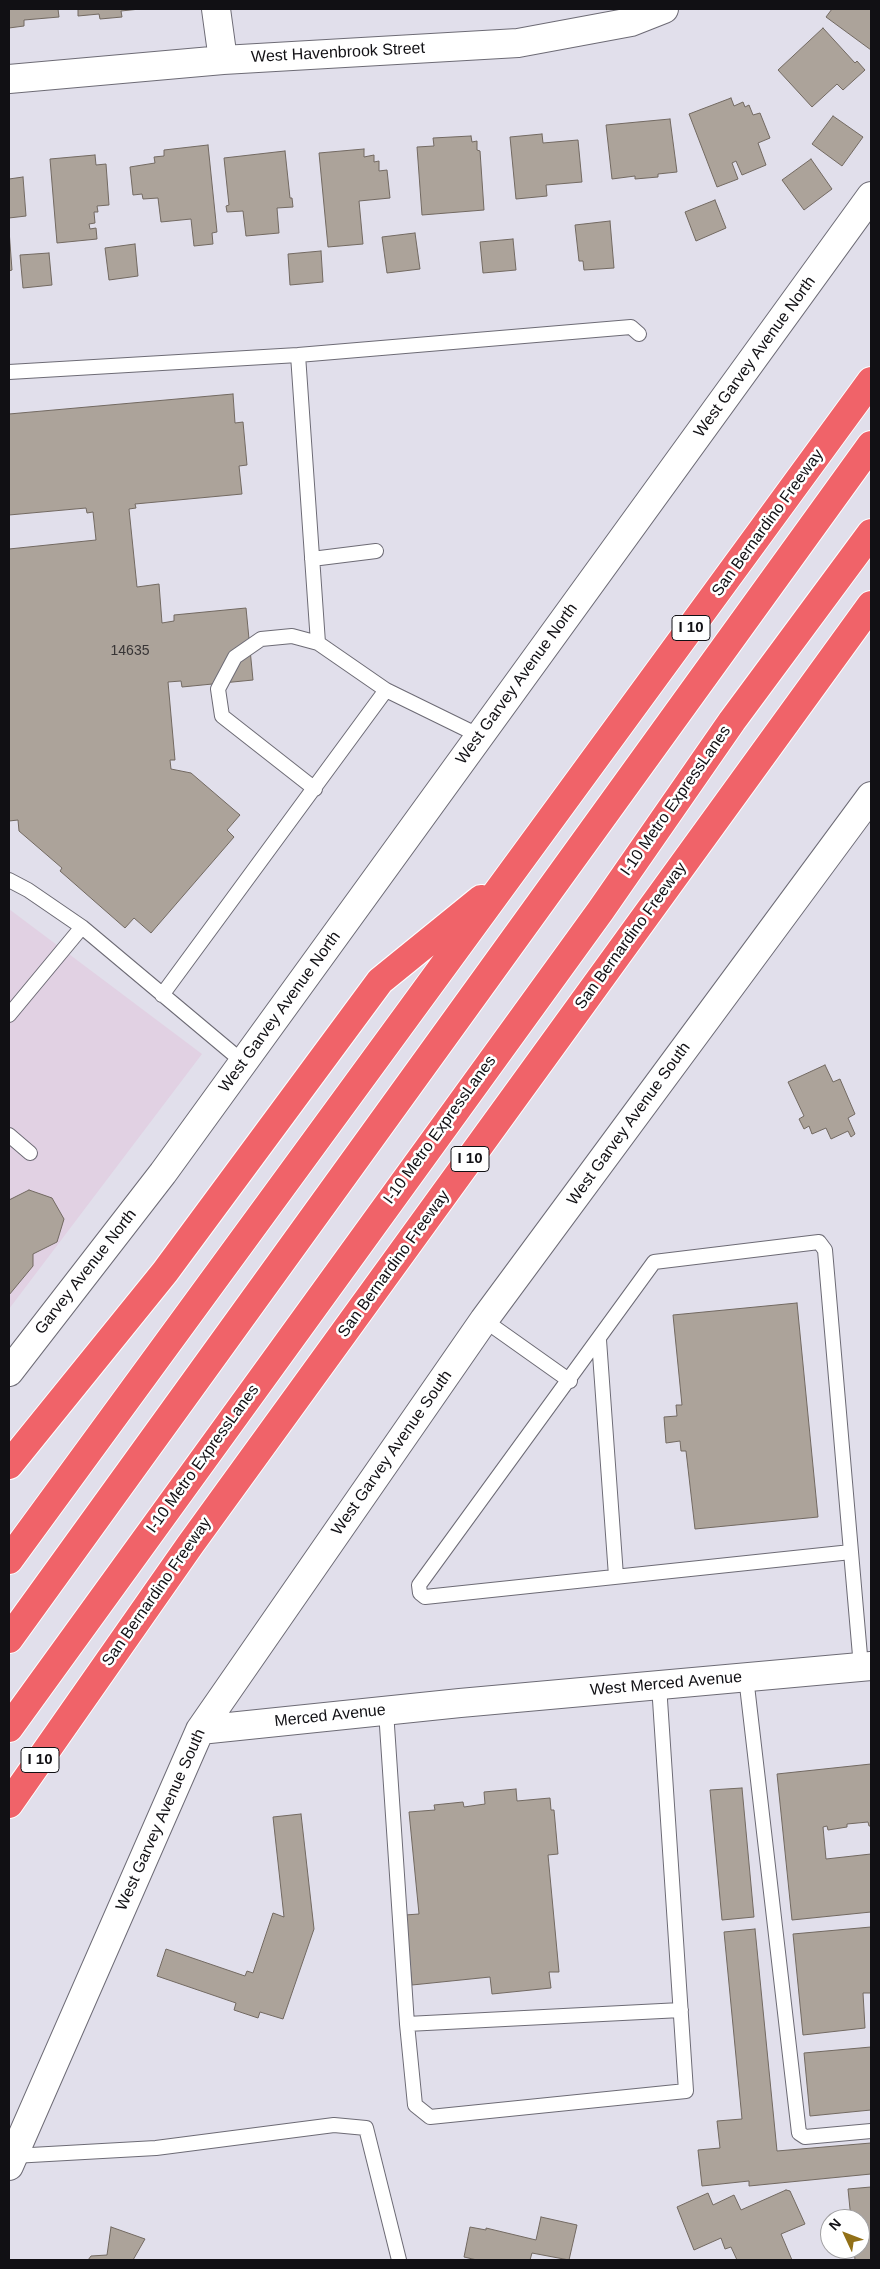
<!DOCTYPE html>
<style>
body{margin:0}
#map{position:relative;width:880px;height:2269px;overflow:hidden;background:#e1dfeb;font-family:Helvetica,sans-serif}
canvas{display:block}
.frame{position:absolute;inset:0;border:10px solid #111014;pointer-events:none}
.north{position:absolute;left:820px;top:2209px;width:50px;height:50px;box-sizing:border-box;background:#fff;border:1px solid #a09fa1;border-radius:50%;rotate:313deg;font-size:14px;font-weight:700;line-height:20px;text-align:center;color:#111014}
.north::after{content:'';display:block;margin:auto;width:18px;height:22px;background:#927017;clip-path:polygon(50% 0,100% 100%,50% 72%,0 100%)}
</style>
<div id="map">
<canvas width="880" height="2269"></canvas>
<div class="frame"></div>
<div class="north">N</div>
</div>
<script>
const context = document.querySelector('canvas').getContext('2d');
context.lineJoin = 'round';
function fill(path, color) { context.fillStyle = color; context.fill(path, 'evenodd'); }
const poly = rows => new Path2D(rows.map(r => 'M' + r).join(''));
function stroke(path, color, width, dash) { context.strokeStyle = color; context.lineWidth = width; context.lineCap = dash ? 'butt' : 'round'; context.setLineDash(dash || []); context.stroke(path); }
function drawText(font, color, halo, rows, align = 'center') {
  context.font = font + ' Helvetica,sans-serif'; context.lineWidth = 5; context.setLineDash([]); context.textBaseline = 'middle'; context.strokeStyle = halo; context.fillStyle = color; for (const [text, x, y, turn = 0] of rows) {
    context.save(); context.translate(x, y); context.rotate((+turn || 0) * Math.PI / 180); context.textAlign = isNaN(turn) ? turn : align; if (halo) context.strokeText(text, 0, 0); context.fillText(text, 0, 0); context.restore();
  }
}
const commercial = poly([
 [9,909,202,1054,9,1309]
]);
const building = poly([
 [9,9,58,9,59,17,24,20,24,26,9,28,9,9],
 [78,9,140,9,121,11,122,17,100,19,99,14,78,16,78,9],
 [832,9,871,9,871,50,826,17,832,9],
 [823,28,855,63,857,61,865,70,843,90,837,84,812,107,778,70,823,28],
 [731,98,734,106,743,102,745,107,749,105,753,115,760,113,770,138,758,143,766,165,742,175,736,161,732,163,738,179,717,187,689,114,731,98],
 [833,116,863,137,842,166,812,144,833,116],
 [670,119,677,172,658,174,658,177,635,179,635,176,612,179,606,125,670,119],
 [542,134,543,143,578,140,582,182,546,185,547,196,516,199,510,137,542,134],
 [471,136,472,142,477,141,477,150,480,151,484,210,422,215,417,147,434,146,433,138,471,136],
 [208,145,217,232,212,233,213,244,194,246,191,219,161,222,158,198,143,199,142,194,133,195,130,167,155,163,154,157,164,156,164,150,208,145],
 [364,149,364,157,374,155,374,162,379,161,379,171,387,170,390,198,359,201,363,244,328,247,319,153,364,149],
 [285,151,290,198,292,198,293,207,277,208,279,233,246,236,243,211,227,212,226,206,229,205,224,158,285,151],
 [95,155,96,165,106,164,109,205,97,206,98,212,94,212,95,223,89,224,90,229,96,228,97,239,57,243,50,159,95,155],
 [811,159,832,189,804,210,782,180,811,159],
 [23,177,26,216,9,218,9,179,23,177],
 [715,200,726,228,696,241,685,212,715,200],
 [610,221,614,268,584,270,583,261,579,261,575,225,610,221],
 [9,230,12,270,9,271,9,230],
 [415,233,420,269,387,273,382,237,415,233],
 [513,239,516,270,483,273,480,242,513,239],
 [135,244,138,276,109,280,105,248,135,244],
 [321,251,323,282,290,285,288,254,321,251],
 [49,253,52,285,23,288,20,255,49,253],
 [233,394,235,423,243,422,247,465,239,466,242,494,135,504,136,508,129,509,137,587,159,584,162,623,174,621,174,615,246,608,253,680,182,687,181,681,168,682,175,760,170,760,171,769,191,773,240,815,227,830,234,837,151,933,134,918,125,928,60,871,62,868,19,831,18,820,9,821,9,549,96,540,93,512,87,513,86,508,9,515,9,414,233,394],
 [825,1065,833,1082,840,1079,855,1114,848,1118,855,1134,851,1137,848,1131,831,1139,826,1128,812,1134,809,1126,804,1129,799,1119,804,1116,788,1082,825,1065],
 [29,1190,52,1198,64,1219,57,1242,33,1254,33,1266,9,1295,9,1200,29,1190],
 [797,1303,818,1517,695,1529,686,1451,681,1451,680,1441,666,1443,664,1417,677,1416,676,1405,682,1405,673,1315,797,1303],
 [871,1764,871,1826,869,1826,868,1822,847,1824,847,1827,828,1830,827,1826,823,1827,826,1859,871,1854,871,1912,792,1920,777,1774,871,1764],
 [742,1788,754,1917,722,1920,710,1790,742,1788],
 [516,1789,517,1801,550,1798,551,1810,554,1810,558,1854,548,1855,559,1972,549,1972,551,1988,492,1994,490,1977,412,1985,405,1915,419,1914,409,1812,435,1810,434,1805,463,1802,464,1807,485,1804,484,1792,516,1789],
 [301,1814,314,1929,283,2019,260,2012,258,2018,234,2010,236,2003,157,1976,166,1949,245,1976,247,1971,253,1973,273,1913,284,1917,273,1817,301,1814],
 [871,1927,871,1993,863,1993,865,2028,803,2035,793,1934,871,1927],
 [755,1929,777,2151,871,2143,871,2174,749,2186,749,2181,702,2186,698,2150,720,2148,717,2121,742,2119,724,1932,755,1929],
 [871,2047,871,2110,810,2116,804,2053,871,2047],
 [871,2187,871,2260,855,2260,854,2249,860,2249,860,2219,851,2219,848,2189,871,2187],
 [786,2190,790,2191,805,2224,781,2234,792,2260,737,2260,731,2247,725,2249,721,2238,694,2250,677,2207,708,2193,713,2205,734,2195,741,2210,786,2190],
 [541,2217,577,2225,569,2260,532,2253,530,2260,477,2260,464,2257,470,2227,486,2230,486,2228,536,2240,541,2217],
 [111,2227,145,2239,133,2260,88,2260,91,2256,107,2255,111,2227]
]);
const service = poly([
 [298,355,318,643],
 [9,372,298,355,631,327,639,334],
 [312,559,376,551],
 [315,789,222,716,218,689,235,657,261,639,292,636,318,643,386,690,480,736],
 [9,880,28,890,82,927],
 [162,995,386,690],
 [9,1015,82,927,243,1062],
 [9,1135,30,1153],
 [484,1320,570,1381],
 [599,1340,616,1576],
 [851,1552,425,1597,420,1593,419,1585,654,1262,819,1242,825,1250,851,1552,861,1667],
 [746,1677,799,2133,805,2137,871,2131],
 [659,1685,686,2091,430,2117,415,2105,407,2024,681,2010],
 [386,1711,407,2024],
 [13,2156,156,2148,334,2125,366,2128,399,2260]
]);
const minor = poly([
 [216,9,223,60],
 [9,79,223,60,518,43,631,22,664,9]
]);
const tertiary = poly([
 [9,1372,163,1173,871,196],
 [200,1730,460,1703,871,1666],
 [9,2166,200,1730,484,1320,871,796]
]);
const motorway = poly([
 [9,1465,165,1272,380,981,481,899],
 [9,1560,871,381],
 [9,1639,871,445],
 [9,1728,601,910,732,721,871,533],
 [9,1804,190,1545,871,605]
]);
const numberNames = [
 ["14635",130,651]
];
const shields = [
 [691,628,38],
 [470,1159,38],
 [40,1760,38]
];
const shieldNames = [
 ["I 10",691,628],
 ["I 10",470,1159],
 ["I 10",40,1760]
];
const streetNames = [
 ["West Havenbrook Street",338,53,-3],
 ["West Garvey Avenue North",755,357,-54],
 ["San Bernardino Freeway",768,523,-54],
 ["West Garvey Avenue North",517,684,-54],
 ["I-10 Metro ExpressLanes",676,801,-55],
 ["San Bernardino Freeway",631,936,-54],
 ["West Garvey Avenue North",280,1012,-54],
 ["West Garvey Avenue South",629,1124,-54],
 ["I-10 Metro ExpressLanes",440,1130,-54],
 ["San Bernardino Freeway",394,1264,-54],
 ["Garvey Avenue North",86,1272,-52],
 ["West Garvey Avenue South",392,1453,-55],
 ["I-10 Metro ExpressLanes",203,1459,-54],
 ["San Bernardino Freeway",157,1592,-55],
 ["West Merced Avenue",666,1684,-5],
 ["Merced Avenue",330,1716,-6],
 ["West Garvey Avenue South",161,1820,-66]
];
fill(commercial, '#e1d1e3');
fill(building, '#aca39a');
stroke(building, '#726961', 1);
stroke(service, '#6d6b75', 16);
stroke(minor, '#6d6b75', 30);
stroke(tertiary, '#6d6b75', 30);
stroke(motorway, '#fff', 30);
stroke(service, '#fff', 14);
stroke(minor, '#fff', 28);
stroke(tertiary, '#fff', 28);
stroke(motorway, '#f06369', 28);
drawText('14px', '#383536', null, numberNames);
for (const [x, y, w] of shields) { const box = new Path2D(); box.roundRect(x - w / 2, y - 12.5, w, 25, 4); context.fillStyle = '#fff'; context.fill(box); stroke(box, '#111014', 1); }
drawText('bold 15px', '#111014', null, shieldNames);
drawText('16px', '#111014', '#fff', streetNames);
</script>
